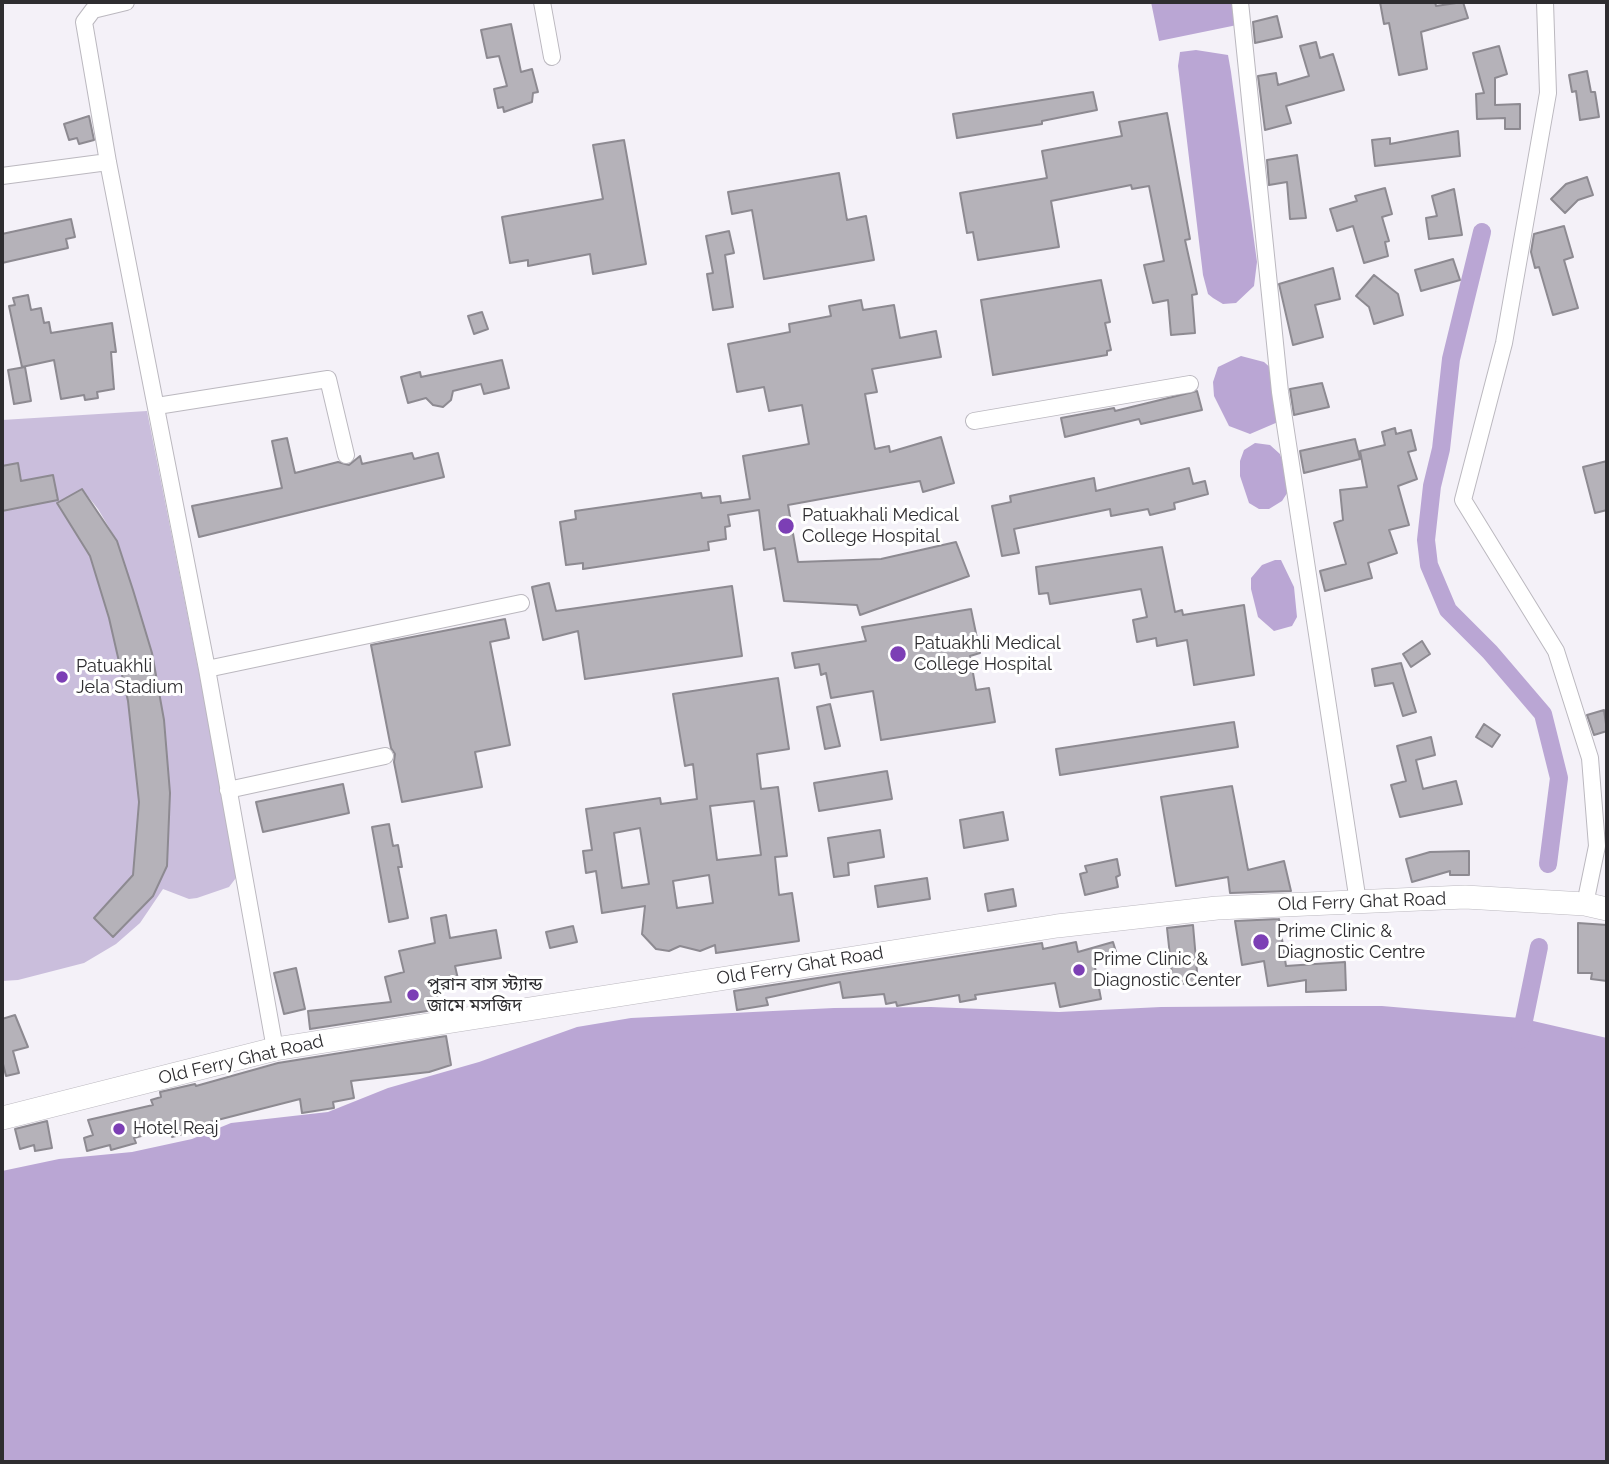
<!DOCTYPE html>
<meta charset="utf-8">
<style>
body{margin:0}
#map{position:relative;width:1609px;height:1464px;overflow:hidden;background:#f4f1f8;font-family:Raleway,sans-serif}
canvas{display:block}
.frame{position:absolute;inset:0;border:4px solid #2e2d30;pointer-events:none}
</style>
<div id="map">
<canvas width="1609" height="1464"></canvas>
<div class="frame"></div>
</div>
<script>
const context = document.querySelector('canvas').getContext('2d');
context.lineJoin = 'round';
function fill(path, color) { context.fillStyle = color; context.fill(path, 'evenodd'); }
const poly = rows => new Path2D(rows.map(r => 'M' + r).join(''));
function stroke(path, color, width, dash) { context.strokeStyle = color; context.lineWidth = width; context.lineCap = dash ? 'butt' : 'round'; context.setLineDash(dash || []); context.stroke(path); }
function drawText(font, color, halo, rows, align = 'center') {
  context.font = font + ' Raleway,"Noto Sans Bengali",sans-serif'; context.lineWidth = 6; context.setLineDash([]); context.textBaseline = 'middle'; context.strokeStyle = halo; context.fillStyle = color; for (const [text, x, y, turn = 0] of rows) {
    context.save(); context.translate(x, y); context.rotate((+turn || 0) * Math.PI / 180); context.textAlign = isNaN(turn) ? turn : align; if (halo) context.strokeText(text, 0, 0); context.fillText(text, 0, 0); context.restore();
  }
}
const green = poly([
 [147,411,239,874,229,887,197,898,189,899,163,889,140,923,116,944,84,963,18,980,2,981,2,420],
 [82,489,98,509,117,541,152,653,153,896,113,937,94,918,133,875,139,802,128,701,109,618,90,556,57,503]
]);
const water = poly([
 [1151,2,1233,2,1237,25,1159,41],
 [1196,50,1228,55,1231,72,1257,262,1254,286,1236,303,1223,304,1213,298,1208,294,1203,275,1178,66,1180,52],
 [1241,356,1264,362,1273,370,1278,422,1250,434,1229,426,1214,396,1213,382,1218,367],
 [1255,443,1270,445,1280,454,1291,487,1282,501,1269,509,1259,509,1249,503,1240,476,1240,461,1244,450],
 [1275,560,1281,560,1294,587,1297,617,1292,626,1274,631,1258,617,1251,589,1251,578,1262,565],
 [1309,1006,1382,1006,1520,1018,1607,1038,1607,1462,2,1462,2,1171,59,1159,132,1152,192,1139,231,1123,328,1112,388,1088,479,1062,577,1027,631,1018,834,1008,931,1007,1059,1012,1161,1007]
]);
const canal = poly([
 [1482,232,1451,359,1441,449,1432,486,1426,540,1429,565,1448,610,1490,652,1543,714,1559,778,1548,864],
 [1520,1040,1539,947]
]);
const building = poly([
 [1380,2,1435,2,1436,6,1463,2,1468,18,1421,32,1427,69,1399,75,1389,23,1384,24,1380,2],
 [1277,16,1282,37,1255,43,1253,22,1277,16],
 [511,24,521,72,532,69,538,92,533,93,532,102,504,112,503,107,498,108,494,89,507,86,499,56,487,58,481,30,511,24],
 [1316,42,1320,58,1333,54,1344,90,1286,106,1291,123,1265,130,1258,76,1276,73,1278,85,1309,76,1300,46,1316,42],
 [1499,46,1507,74,1495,78,1495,105,1520,104,1520,129,1505,129,1505,118,1477,119,1476,94,1484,93,1473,53,1499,46],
 [1587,71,1591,92,1595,92,1599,117,1580,120,1576,91,1572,92,1569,75,1587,71],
 [1093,92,1097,110,1042,121,1042,124,957,138,953,114,1093,92],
 [1167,113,1190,239,1185,240,1197,294,1192,295,1195,333,1171,335,1168,300,1153,303,1144,265,1164,261,1149,186,1132,189,1131,185,1051,201,1059,247,978,260,973,232,967,233,960,193,1047,178,1042,151,1122,136,1119,122,1167,113],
 [89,116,94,140,79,144,77,138,69,140,64,124,89,116],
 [1458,131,1460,156,1375,166,1372,140,1390,138,1390,144,1458,131],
 [624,140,646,264,593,274,590,254,528,266,528,260,510,263,502,217,603,199,593,145,624,140],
 [1297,155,1306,218,1290,219,1287,182,1269,185,1267,160,1297,155],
 [839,173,847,220,866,216,874,260,764,279,752,210,732,214,728,192,839,173],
 [1587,177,1593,195,1578,200,1565,213,1551,199,1566,184,1587,177],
 [1385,188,1392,214,1382,217,1389,241,1385,242,1388,256,1364,263,1353,226,1337,231,1330,209,1357,201,1355,196,1385,188],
 [1454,189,1462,235,1429,239,1426,218,1437,216,1432,196,1454,189],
 [71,219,75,237,66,239,68,248,2,263,2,234,71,219],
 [1564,226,1573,257,1564,260,1578,308,1553,315,1539,267,1535,268,1531,252,1534,234,1564,226],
 [729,231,734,253,725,255,733,307,713,310,707,274,713,273,706,236,729,231],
 [1453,259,1460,280,1421,291,1415,270,1453,259],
 [1333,268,1340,299,1315,305,1323,337,1293,345,1279,284,1333,268],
 [1374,275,1398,294,1403,315,1374,324,1369,307,1356,296,1374,275],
 [1101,280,1110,322,1105,323,1111,350,1107,351,1107,355,993,375,981,300,1101,280],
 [28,295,31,310,41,308,44,323,49,322,51,333,112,323,116,352,111,352,114,389,97,392,98,398,85,400,84,395,61,399,54,360,22,367,9,306,15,305,13,298,28,295],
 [861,300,863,310,894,305,900,338,936,331,941,357,872,369,877,392,865,394,875,449,889,446,890,452,941,437,954,483,923,492,920,481,788,505,798,562,881,559,956,542,969,576,860,615,857,605,784,601,775,548,764,550,759,510,728,515,730,526,725,527,726,539,708,542,709,550,583,569,583,563,566,565,560,522,576,519,575,511,701,493,702,498,720,496,721,503,750,499,743,456,809,444,802,405,769,411,764,387,737,392,728,344,790,332,789,324,831,316,829,306,861,300],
 [482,312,488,329,474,334,468,316,482,312],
 [502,360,509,388,484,394,481,384,453,391,451,400,443,407,433,405,426,398,408,403,401,377,420,372,421,377,502,360],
 [25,367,31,401,14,404,8,370,25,367],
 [1322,383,1329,407,1294,415,1290,389,1322,383],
 [1197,391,1202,410,1141,424,1139,419,1065,437,1061,418,1114,408,1115,411,1197,391],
 [1395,428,1396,434,1411,430,1416,450,1408,452,1417,479,1398,486,1409,525,1389,530,1397,553,1368,563,1372,578,1325,591,1320,571,1346,564,1334,523,1343,520,1340,490,1367,487,1360,451,1385,445,1382,432,1395,428],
 [287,438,295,473,338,462,349,465,360,456,362,464,412,453,414,459,438,453,444,477,199,537,192,506,282,488,272,441,287,438],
 [1355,439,1360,459,1304,473,1300,451,1355,439],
 [1607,461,1607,510,1595,513,1583,467,1607,461],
 [18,463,21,481,53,475,58,500,2,511,2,466,18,463],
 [1189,468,1193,484,1205,481,1208,494,1174,503,1175,509,1150,515,1148,509,1111,516,1110,509,1014,529,1019,553,1002,556,992,506,1011,502,1010,496,1094,478,1096,491,1189,468],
 [82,489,117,541,133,590,152,653,164,720,170,793,167,866,153,896,113,937,94,918,133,875,139,802,128,701,109,618,90,556,57,503,82,489],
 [1162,547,1175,612,1182,610,1183,615,1244,605,1254,675,1194,685,1187,640,1157,646,1156,638,1137,642,1133,620,1147,617,1141,589,1050,604,1048,593,1039,594,1036,567,1162,547],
 [549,583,556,611,732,586,742,656,585,679,578,631,543,640,532,587,549,583],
 [971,609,980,653,970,656,976,690,989,688,995,722,881,740,873,691,831,698,826,673,821,675,819,664,795,668,792,653,866,641,862,627,971,609],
 [505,619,509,638,490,642,510,745,475,752,482,787,402,802,394,762,395,754,391,748,371,645,505,619],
 [1422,641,1430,654,1411,667,1403,654,1422,641],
 [1401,663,1416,712,1403,716,1393,683,1375,686,1372,669,1401,663],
 [778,678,789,749,757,754,761,789,778,787,787,856,775,857,779,895,792,893,799,941,716,953,715,945,700,951,680,946,669,951,656,949,642,934,645,906,602,913,596,871,586,873,583,851,592,850,586,809,660,798,661,804,697,799,693,764,685,766,673,694,778,678],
 [754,801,761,855,717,860,710,806,754,801],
 [640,828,649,884,622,888,614,833,640,828],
 [709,875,713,903,677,908,673,881,709,875],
 [830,704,840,746,825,749,817,707,830,704],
 [1604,710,1607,731,1594,735,1587,715,1604,710],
 [1234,722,1238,747,1060,775,1056,749,1234,722],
 [1484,724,1500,735,1492,747,1476,737,1484,724],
 [1431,737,1435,755,1416,760,1423,789,1456,781,1462,804,1400,817,1391,785,1406,781,1397,746,1431,737],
 [887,771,892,799,819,811,814,783,887,771],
 [343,784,349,813,263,832,256,802,343,784],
 [1232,786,1248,870,1284,861,1291,891,1230,893,1228,877,1176,886,1161,797,1232,786],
 [1003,812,1008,840,964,848,960,820,1003,812],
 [389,824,393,846,398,845,402,867,398,867,408,918,389,922,372,827,389,824],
 [880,830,884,857,848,863,849,875,834,877,828,838,880,830],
 [1469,851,1469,875,1450,875,1450,871,1412,882,1406,859,1430,852,1469,851],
 [1117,859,1120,875,1116,877,1118,887,1085,895,1080,874,1087,872,1085,866,1117,859],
 [927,878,930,899,878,907,875,886,927,878],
 [1013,889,1016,906,988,911,985,894,1013,889],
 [446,915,450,938,496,930,501,958,455,966,458,979,434,983,440,1009,310,1029,308,1011,391,1002,385,977,404,972,399,951,435,943,431,918,446,915],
 [1279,919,1286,966,1345,962,1346,990,1306,992,1306,980,1268,986,1264,961,1242,965,1235,921,1279,919],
 [1578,923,1607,925,1607,981,1591,979,1592,973,1578,973,1578,923],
 [1193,925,1198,983,1173,984,1167,928,1193,925],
 [573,926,577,942,550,948,546,932,573,926],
 [1076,942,1078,952,1113,942,1117,955,1094,962,1101,999,1060,1007,1055,983,975,995,976,999,960,1002,959,995,897,1006,896,1002,886,1004,884,994,843,998,840,982,766,998,768,1005,737,1010,734,991,1042,943,1043,949,1076,942],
 [296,968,305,1009,284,1014,274,973,296,968],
 [15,1015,28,1047,13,1051,19,1073,6,1076,2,1060,2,1019,15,1015],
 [446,1036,451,1065,429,1072,351,1081,354,1098,333,1102,334,1108,302,1113,300,1099,190,1127,191,1132,172,1137,171,1132,161,1135,160,1131,134,1138,136,1143,111,1150,110,1145,87,1151,84,1138,93,1135,88,1120,153,1105,151,1100,161,1097,160,1092,195,1084,196,1086,278,1063,446,1036],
 [47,1121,52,1148,35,1151,34,1145,20,1149,15,1129,47,1121]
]);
const street = poly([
 [126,2,93,10,84,22,108,162,207,669,275,1049],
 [542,2,552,57],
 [1240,2,1280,392,1358,902],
 [1545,2,1548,93,1504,343,1463,500,1556,651,1590,758,1597,846,1585,904],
 [2,176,108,162],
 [157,406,328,379,346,455],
 [974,421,1190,384],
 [207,669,521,603],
 [228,790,385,756]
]);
const secondary = poly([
 [2,1118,275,1049,1057,926,1217,908,1465,897,1585,904,1607,909]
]);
const markers = [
 [786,526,9,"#7c3fb5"],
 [898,654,9,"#7c3fb5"],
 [62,677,7,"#7c3fb5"],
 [1261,942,9,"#7c3fb5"],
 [1079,970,7,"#7c3fb5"],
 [413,995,7,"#7c3fb5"],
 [119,1129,7,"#7c3fb5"]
];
const poiNames = [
 ["Patuakhali Medical",802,516],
 ["College Hospital",802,537],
 ["Patuakhli Medical",914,644],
 ["College Hospital",914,665],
 ["Patuakhli",76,667],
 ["Jela Stadium",76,688],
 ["Prime Clinic &",1277,932],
 ["Diagnostic Centre",1277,953],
 ["Prime Clinic &",1093,960],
 ["Diagnostic Center",1093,981],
 ["পুরান বাস স্ট্যান্ড",427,985],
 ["জামে মসজিদ",427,1006],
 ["Hotel Reaj",133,1129]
];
const streetNames = [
 ["Old Ferry Ghat Road",1362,902,-2],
 ["Old Ferry Ghat Road",800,966,-9],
 ["Old Ferry Ghat Road",241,1060,-13]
];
fill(green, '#cabedc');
fill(water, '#baa6d4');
stroke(canal, '#baa6d4', 18);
fill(building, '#b5b2b9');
stroke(building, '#8d8a91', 2);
stroke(street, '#bbb8bf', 18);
stroke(secondary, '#bbb8bf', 24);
stroke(street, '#fff', 16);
stroke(secondary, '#fff', 23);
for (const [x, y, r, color] of markers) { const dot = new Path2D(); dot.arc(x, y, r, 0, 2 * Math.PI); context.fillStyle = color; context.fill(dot); stroke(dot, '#fff', 2.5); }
drawText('18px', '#2e2d30', '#fff', poiNames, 'left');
drawText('18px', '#2e2d30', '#fff', streetNames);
</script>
